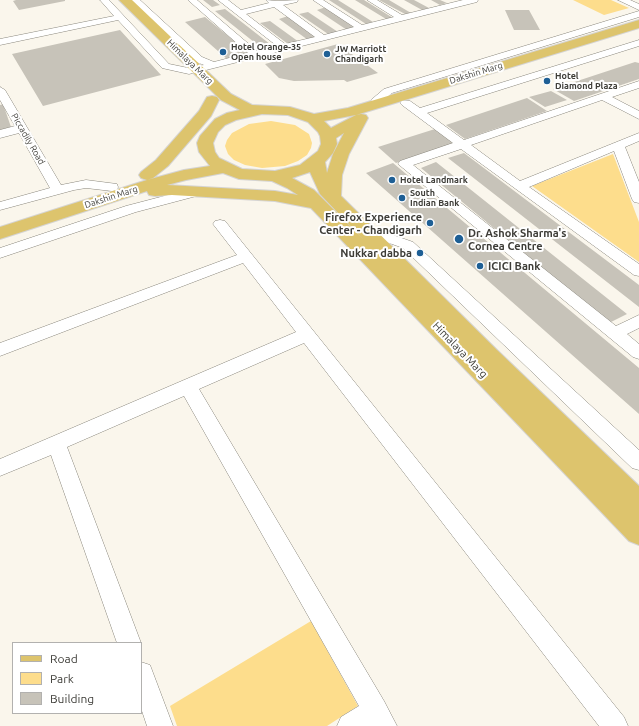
<!DOCTYPE html>
<style>
body{margin:0}
#map{position:relative;width:639px;height:726px;overflow:hidden;background:#faf6ec;font-family:Ubuntu,sans-serif}
canvas{display:block}
.legend{position:absolute;left:12px;top:642px;width:130px;height:72px;box-sizing:border-box;background:#fff;border:1px solid #b2b1af;margin:0;padding:5px 7px;list-style:none;font-size:12px;color:#3e3d38}
.legend li{display:flex;align-items:center;gap:8px;height:20px}
.legend b{width:20px;border:1px solid #b2b1af}
</style>
<div id="map">
<canvas width="639" height="726"></canvas>
<ul class="legend">
<li><b style="height:5px;background:#ddc46d"></b>Road</li>
<li><b style="height:11px;background:#fddd8c"></b>Park</li>
<li><b style="height:11px;background:#c7c3b9"></b>Building</li>
</ul>
</div>
<script>
const context = document.querySelector('canvas').getContext('2d');
context.lineJoin = 'round';
function fill(path, color) { context.fillStyle = color; context.fill(path, 'evenodd'); }
const poly = rows => new Path2D(rows.map(r => 'M' + r).join(''));
function stroke(path, color, width, dash) { context.strokeStyle = color; context.lineWidth = width; context.lineCap = dash ? 'butt' : 'round'; context.setLineDash(dash || []); context.stroke(path); }
function drawText(font, color, halo, rows, align = 'center') {
  context.font = font + ' Ubuntu,sans-serif'; context.lineWidth = 4; context.setLineDash([]); context.textBaseline = 'middle'; context.strokeStyle = halo; context.fillStyle = color; for (const [text, x, y, turn = 0] of rows) {
    context.save(); context.translate(x, y); context.rotate((+turn || 0) * Math.PI / 180); context.textAlign = isNaN(turn) ? turn : align; if (halo) context.strokeText(text, 0, 0); context.fillText(text, 0, 0); context.restore();
  }
}
const green = poly([
 [573,0,611,0,629,8,604,15],
 [271,121,295,125,309,134,312,143,311,148,307,155,298,161,285,166,262,168,245,165,234,160,228,154,225,146,227,140,232,133,249,124],
 [613,154,639,222,639,262,532,186],
 [311,621,358,706,327,726,177,726,170,706]
]);
const building = poly([
 [16,0,65,0,65,1,19,10,13,1],
 [203,0,213,0,220,5,212,7],
 [329,0,338,0,373,22,366,24],
 [355,0,364,0,393,18,386,19],
 [379,0,389,0,411,13,405,14],
 [404,0,414,0,429,8,422,10],
 [431,0,440,0,447,3,440,5],
 [326,7,356,27,347,30,317,10],
 [225,9,275,48,264,50,215,11],
 [505,10,529,10,540,30,514,30],
 [308,12,338,32,328,34,299,14],
 [288,16,318,37,308,40,279,19],
 [205,17,249,53,227,59,185,22],
 [270,21,299,42,288,44,260,23],
 [120,30,161,75,43,106,12,54],
 [338,44,378,73,347,82,344,80,294,81,279,78,265,64],
 [635,62,639,63,639,79,574,101,553,89],
 [551,91,567,100,545,107,529,97],
 [527,98,547,111,465,139,446,125],
 [3,104,11,127,0,130,0,105],
 [435,129,454,143,396,163,378,147],
 [464,153,639,285,639,307,448,158],
 [436,162,627,314,609,323,421,168],
 [393,163,639,368,639,414,366,173]
]);
const minor = poly([
 [100,0,109,0,169,64,193,69,194,71,193,73,189,74,162,68,118,20,0,45,0,39,114,16,100,0],
 [131,0,140,0,202,57,214,62,248,53,188,0,197,0,257,51,277,46,218,0,228,0,241,10,269,3,266,0,277,1,298,0,297,2,283,5,324,35,354,27,313,0,323,0,362,25,394,17,367,0,377,0,402,15,463,0,478,0,477,2,198,72,194,71,193,69,194,67,204,65,194,61,131,0],
 [274,7,315,37,285,44,246,14,274,7],
 [618,0,630,0,639,4,639,10,618,0],
 [639,11,639,17,392,93,383,100,387,103,385,105,377,105,371,100,384,89,639,11],
 [639,40,639,46,427,113,464,140,639,81,639,88,612,97,639,111,639,119,602,100,471,145,520,181,639,133,639,141,625,147,639,182,639,203,634,202,632,199,614,151,529,187,639,264,639,276,634,275,461,149,413,165,616,326,639,315,639,328,627,334,639,344,639,359,633,357,398,164,400,161,453,143,402,105,400,103,402,101,410,101,420,108,639,40],
 [0,87,5,90,61,185,86,180,117,184,118,187,117,190,112,191,86,188,74,190,0,210,0,202,50,188,19,133,0,138,0,130,15,126,0,100,0,87],
 [199,187,204,188,206,191,204,194,136,212,0,258,0,248,126,206,199,187],
 [220,220,225,221,624,717,628,726,599,726,304,343,199,389,384,701,397,726,337,726,341,717,359,706,184,396,67,447,141,643,117,643,51,455,0,476,0,459,296,332,243,263,0,356,0,343,237,255,213,224,215,221,220,220],
 [364,225,413,242,639,450,639,470,632,468,403,248,359,232,357,229,359,226,364,225],
 [141,662,150,665,173,726,147,726,141,708,141,662]
]);
const major = poly([
 [119,0,132,0,231,94,252,105,290,107,314,114,348,108,639,20,639,28,356,115,361,114,366,115,368,118,349,154,342,175,341,196,497,350,639,486,639,545,629,541,311,208,275,201,172,195,155,196,149,195,147,191,0,239,0,227,147,180,184,170,210,166,199,152,197,143,200,136,215,119,227,113,240,110,221,100,119,0],
 [262,114,288,115,308,122,318,132,320,136,321,144,318,151,300,165,275,171,242,169,219,158,215,152,213,143,218,132,225,125,236,120,262,114],
 [356,115,331,128,324,121,350,116,356,115],
 [344,133,333,154,327,173,325,162,333,153,337,144,336,138,344,133],
 [310,172,320,194,364,240,314,190,292,178,310,172],
 [223,173,239,179,272,181,287,188,298,195,275,191,167,185,186,180,223,173],
 [212,96,217,97,219,100,211,116,168,166,153,178,147,180,141,178,139,175,141,172,156,160,199,111,207,97,212,96]
]);
const markers = [
 [223,52,4,"#1e5f95"],
 [327,54,4,"#1e5f95"],
 [547,81,4,"#1e5f95"],
 [392,180,4,"#1e5f95"],
 [402,198,4,"#1e5f95"],
 [430,223,4,"#1e5f95"],
 [459,239,5,"#1e5f95"],
 [420,253,4,"#1e5f95"],
 [480,266,4,"#1e5f95"]
];
const farPoinames = [
 ["Hotel Orange-35",231,47],
 ["Open house",231,57],
 ["JW Marriott",335,49],
 ["Chandigarh",335,59],
 ["Hotel",555,76],
 ["Diamond Plaza",555,86],
 ["Hotel Landmark",400,180],
 ["South",410,193],
 ["Indian Bank",410,203]
];
const farStreetnames = [
 ["Himalaya Marg",190,62,44],
 ["Dakshin Marg",476,73,-17],
 ["Piccadily Road",28,139,60],
 ["Dakshin Marg",111,197,-18]
];
const poiNames = [
 ["Firefox Experience",422,217],
 ["Center - Chandigarh",422,230],
 ["Dr. Ashok Sharma's",468,233,"left"],
 ["Cornea Centre",468,246,"left"],
 ["Nukkar dabba",412,253],
 ["ICICI Bank",488,266,"left"]
];
const streetNames = [
 ["Himalaya Marg",460,350,46]
];
fill(green, '#fddd8c');
fill(building, '#c7c3b9');
stroke(minor, '#8a877d', 1);
stroke(major, '#d5d4d3', 2);
fill(minor, '#fff');
fill(major, '#ddc46d');
for (const [x, y, r, color] of markers) { const dot = new Path2D(); dot.arc(x, y, r, 0, 2 * Math.PI); context.fillStyle = color; context.fill(dot); stroke(dot, '#fff', 1.5); }
drawText('bold 9px', '#3e3d38', '#fff', farPoinames, 'left');
drawText('9px', '#3e3d38', '#fff', farStreetnames);
drawText('bold 11px', '#3e3d38', '#fff', poiNames, 'right');
drawText('11px', '#3e3d38', '#fff', streetNames);
</script>
